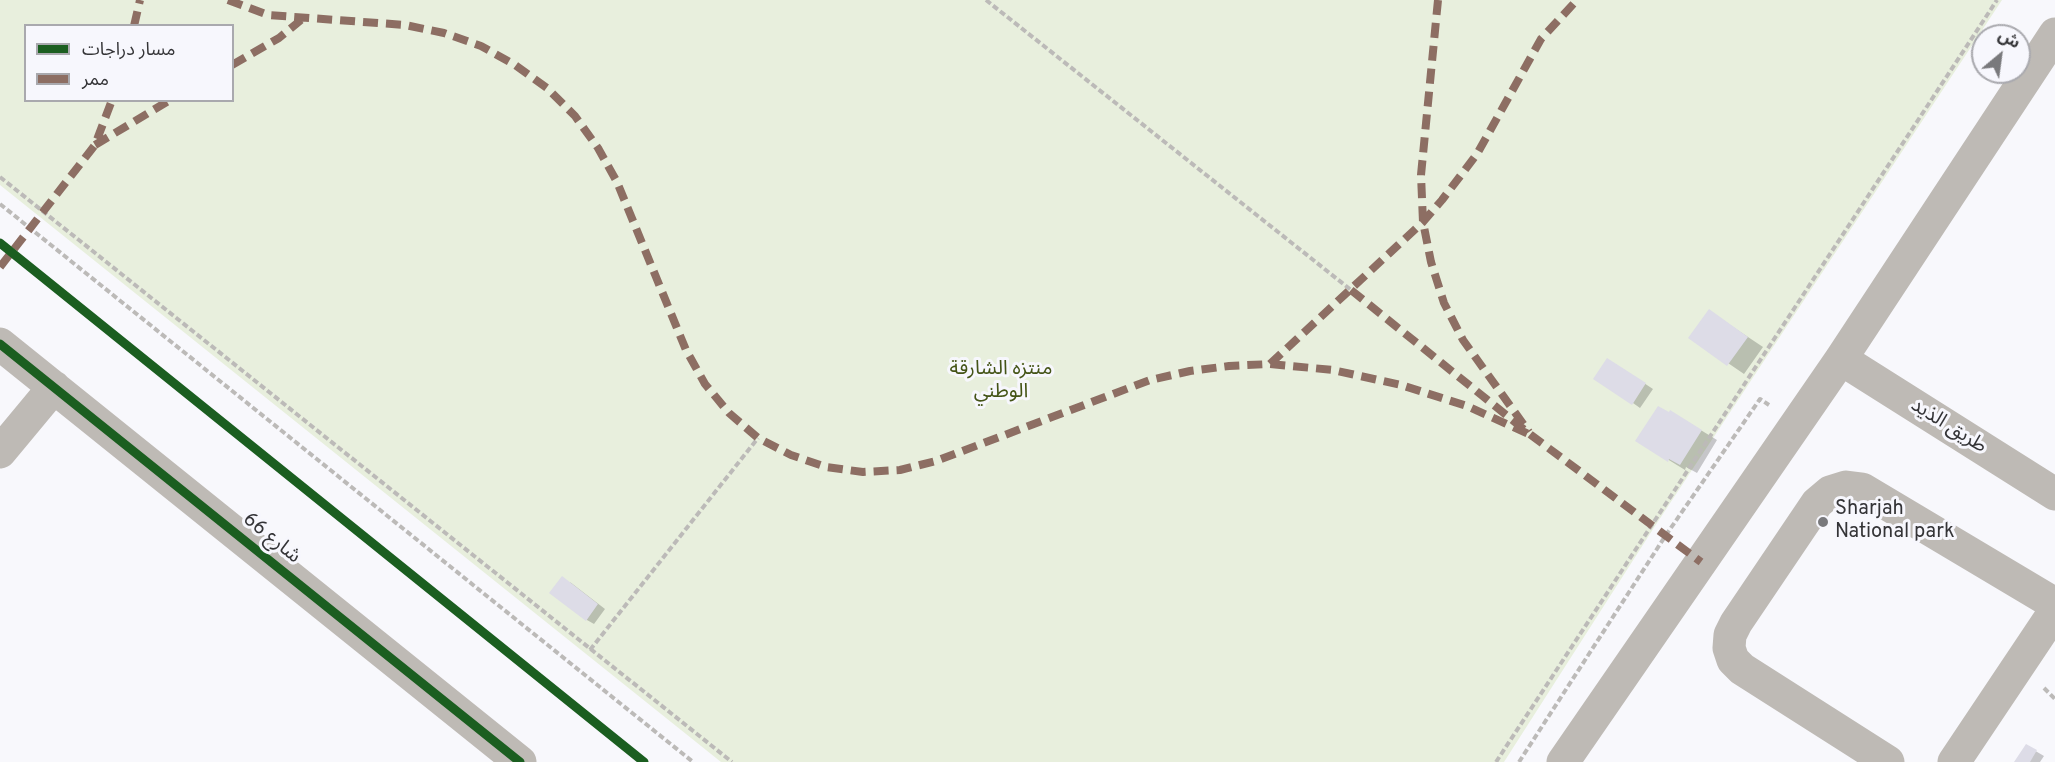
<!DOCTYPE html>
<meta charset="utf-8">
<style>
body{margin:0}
#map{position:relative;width:2055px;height:762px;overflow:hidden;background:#f8f8fc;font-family:Overpass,"Noto Sans Arabic",sans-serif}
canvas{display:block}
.legend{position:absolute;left:24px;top:24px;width:210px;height:78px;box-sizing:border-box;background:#f7f7fd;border:2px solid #a9a9ae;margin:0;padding:8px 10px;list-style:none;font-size:18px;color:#343437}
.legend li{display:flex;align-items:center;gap:12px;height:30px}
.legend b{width:30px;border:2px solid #a9a9ae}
.north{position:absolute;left:1971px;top:24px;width:60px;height:60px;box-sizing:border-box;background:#f7f7fd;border:2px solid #a9a9ae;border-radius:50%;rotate:29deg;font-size:16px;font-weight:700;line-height:24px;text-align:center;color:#343437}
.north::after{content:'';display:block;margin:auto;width:21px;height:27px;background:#79797c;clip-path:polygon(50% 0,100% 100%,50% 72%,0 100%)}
</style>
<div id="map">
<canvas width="2055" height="762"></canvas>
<ul class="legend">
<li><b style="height:8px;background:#1b5e20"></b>مسار دراجات</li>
<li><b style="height:8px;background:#8d6e63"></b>ممر</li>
</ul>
<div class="north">ش</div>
</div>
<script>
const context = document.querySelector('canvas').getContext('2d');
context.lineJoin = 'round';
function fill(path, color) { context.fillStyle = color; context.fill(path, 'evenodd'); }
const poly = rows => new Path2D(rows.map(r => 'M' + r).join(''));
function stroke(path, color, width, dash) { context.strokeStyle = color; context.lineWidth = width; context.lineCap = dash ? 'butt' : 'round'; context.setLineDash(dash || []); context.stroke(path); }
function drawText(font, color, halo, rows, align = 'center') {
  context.font = font + ' Overpass,"Noto Sans Arabic",sans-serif'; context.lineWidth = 6; context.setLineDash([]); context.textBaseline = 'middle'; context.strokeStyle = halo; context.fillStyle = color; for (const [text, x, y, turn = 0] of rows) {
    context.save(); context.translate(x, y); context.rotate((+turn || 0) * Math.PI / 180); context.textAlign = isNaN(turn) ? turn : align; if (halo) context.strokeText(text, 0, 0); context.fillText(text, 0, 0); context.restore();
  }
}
const green = poly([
 [0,0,2002,0,1655,526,1504,762,721,762,0,185],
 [26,26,232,26,232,100,26,100]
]);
const shadow = poly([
 [1709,311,1763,347,1744,374,1690,337],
 [1615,364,1653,389,1640,408,1633,403],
 [1669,414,1686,421,1717,440,1697,473,1686,467,1685,470,1638,441],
 [570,582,605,609,594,624,587,620],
 [2027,746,2044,756,2040,762,2018,762]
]);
const building = poly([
 [1709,309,1748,337,1727,366,1688,338],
 [1607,358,1646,383,1632,405,1593,379],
 [1658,406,1669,412,1670,410,1702,430,1680,465,1669,459,1668,462,1635,441],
 [562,576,598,604,586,621,549,593],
 [2026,744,2037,750,2030,762,2014,762]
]);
const path = poly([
 [986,0,1351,290],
 [0,177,732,762],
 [0,204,693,762],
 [590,650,758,438],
 [2044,688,2055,699],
 [1496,762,1997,0],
 [1519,762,1666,535,1760,399,1769,405]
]);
const minor = poly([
 [0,344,520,762],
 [1841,359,2055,494],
 [0,452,54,387],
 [1563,762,1841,359,2055,34],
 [1888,762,1742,669,1733,660,1729,648,1730,635,1736,623,1817,503,1830,492,1846,487,1862,489,2055,604],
 [1954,762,2055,611]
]);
const quiet = poly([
 [228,0,268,15,405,25,444,33,481,46,515,65,547,88,575,116,598,148,617,182,686,350,705,384,729,413,758,438,791,455,826,467,863,472,900,470,936,461,1150,380,1190,371,1229,366,1270,364,1333,370,1401,385,1467,406,1531,435],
 [1438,0,1421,175,1423,222,1431,262,1444,303,1463,340,1529,432],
 [134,26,140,0],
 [232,65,279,38,301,20],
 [95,145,170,100],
 [0,267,95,145,112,100],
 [1351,290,1531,435,1701,562],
 [1270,364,1423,222,1442,200,1477,154,1541,39,1577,0]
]);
const cycleway = poly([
 [0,243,644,762],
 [0,344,520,762]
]);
const markers = [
 [1823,522,6,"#79797c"]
];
const parkNames = [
 ["منتزه الشارقة",1001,370],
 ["الوطني",1001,393]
];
const streetNames = [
 ["طريق الذيد",1948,427,32],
 ["شارع 66",271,539,39]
];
const poiNames = [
 ["Sharjah",1835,510],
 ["National park",1835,533]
];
fill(green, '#e8efdd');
fill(shadow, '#0003');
fill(building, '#dddce7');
stroke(path, '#bcbab8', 4, [6, 3]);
stroke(minor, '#bebab5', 33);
stroke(quiet, '#8d6e63', 8, [15, 8]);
stroke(cycleway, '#1b5e20', 9);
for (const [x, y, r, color] of markers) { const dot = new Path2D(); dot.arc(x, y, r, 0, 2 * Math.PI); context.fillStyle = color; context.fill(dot); stroke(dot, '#f7f7fd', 2); }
drawText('20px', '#445417', '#f7f7fd', parkNames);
drawText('20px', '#343437', '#f7f7fd', streetNames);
drawText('20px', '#343437', '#f7f7fd', poiNames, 'left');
</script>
